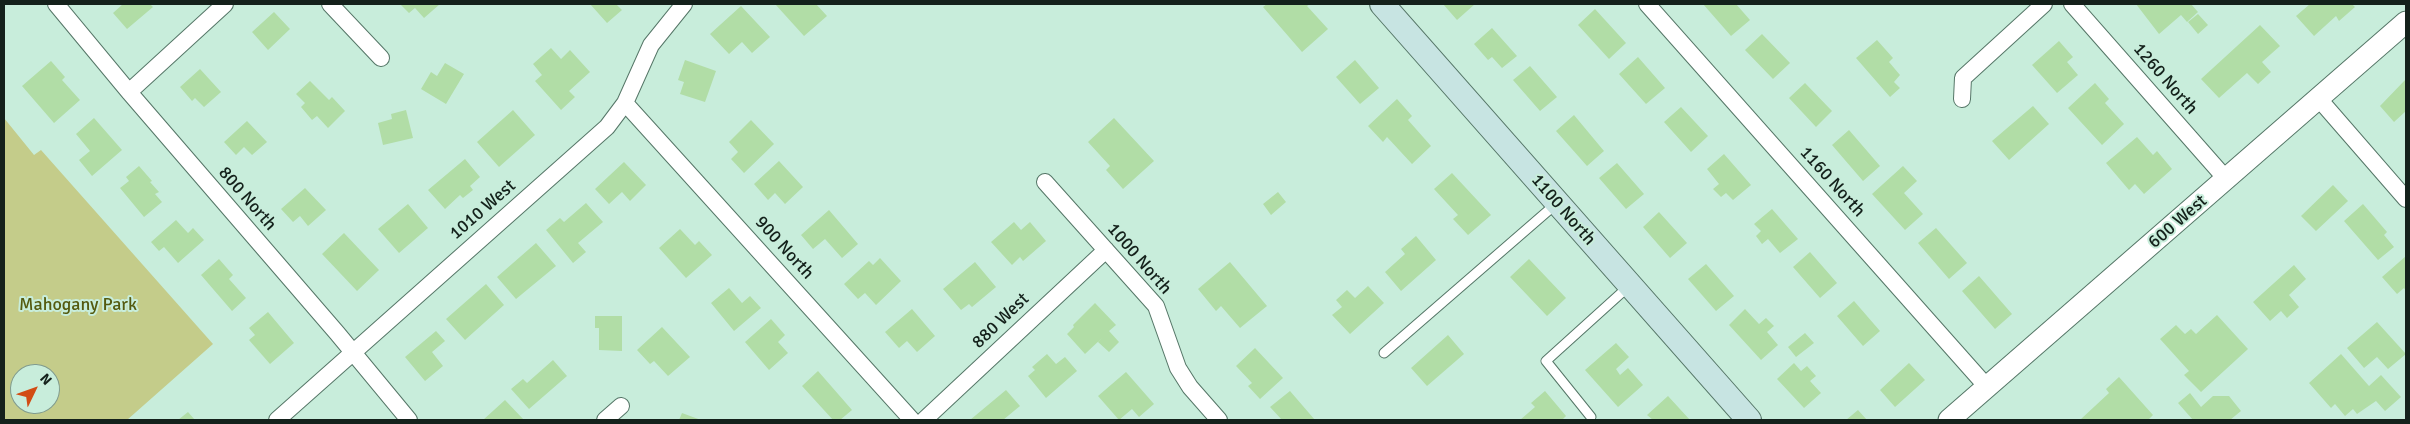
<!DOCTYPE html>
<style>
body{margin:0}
#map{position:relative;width:2410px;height:424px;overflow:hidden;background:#c8eddb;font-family:Signika,sans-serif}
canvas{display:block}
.frame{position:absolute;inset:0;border:5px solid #14211b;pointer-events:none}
.north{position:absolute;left:10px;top:364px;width:50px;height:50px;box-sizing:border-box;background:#c8eddb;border:1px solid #809b8e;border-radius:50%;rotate:48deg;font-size:14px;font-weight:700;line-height:20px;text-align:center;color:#14211b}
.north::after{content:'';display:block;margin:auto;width:18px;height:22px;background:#d24c14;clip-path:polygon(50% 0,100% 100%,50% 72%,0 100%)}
</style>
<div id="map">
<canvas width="2410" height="424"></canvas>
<div class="frame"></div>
<div class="north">N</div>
</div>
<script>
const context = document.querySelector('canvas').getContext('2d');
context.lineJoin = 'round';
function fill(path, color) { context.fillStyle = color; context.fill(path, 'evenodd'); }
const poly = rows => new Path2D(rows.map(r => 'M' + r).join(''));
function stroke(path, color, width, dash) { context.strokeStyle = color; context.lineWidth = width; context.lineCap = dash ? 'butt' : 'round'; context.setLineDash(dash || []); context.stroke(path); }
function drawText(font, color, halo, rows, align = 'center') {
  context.font = font + ' Signika,sans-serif'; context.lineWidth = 4; context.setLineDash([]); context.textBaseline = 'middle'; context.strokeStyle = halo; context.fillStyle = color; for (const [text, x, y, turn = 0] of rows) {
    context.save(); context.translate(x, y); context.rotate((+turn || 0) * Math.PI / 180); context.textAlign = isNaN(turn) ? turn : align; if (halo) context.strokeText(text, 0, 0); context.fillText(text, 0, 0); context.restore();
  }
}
const green = poly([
 [4,118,34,155,41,150,213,344,127,420,4,420],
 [20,374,50,374,50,404,20,404]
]);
const building = poly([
 [123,4,150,4,153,7,127,29,113,13],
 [400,4,440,4,424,18,415,8,409,13],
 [590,4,616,4,622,10,607,23],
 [775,4,816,4,827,16,804,36],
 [1267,4,1310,4,1307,6,1328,29,1302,52,1263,7],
 [1443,4,1475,4,1457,20],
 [1703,4,1736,4,1750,20,1731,36],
 [2136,4,2191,4,2198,12,2187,22,2181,15,2159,34],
 [2310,4,2352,4,2355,7,2339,21,2336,16,2314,36,2296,16],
 [741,6,770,37,752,53,742,42,729,54,710,34],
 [1595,9,1626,43,1609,59,1578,25],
 [274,12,290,29,268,50,252,32],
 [2198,14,2208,25,2198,34,2188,22],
 [2260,25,2280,46,2262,62,2271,72,2258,84,2247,73,2219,98,2201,79],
 [1492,28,1517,56,1502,68,1492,57,1488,60,1474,44],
 [1762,34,1790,63,1773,79,1745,50],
 [1877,40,1893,58,1889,62,1900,75,1894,82,1900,88,1890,97,1856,58],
 [2059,41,2073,57,2067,62,2078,75,2057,93,2032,65],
 [551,48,561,59,570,50,590,72,569,91,575,97,561,110,535,81,542,75,533,64],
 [1638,57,1665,88,1646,104,1619,74],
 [685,60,716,71,705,102,680,94,684,82,678,80],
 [1355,60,1379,88,1360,104,1336,77],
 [51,61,65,77,62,80,80,100,54,123,22,86],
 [445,63,464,74,446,104,421,89,431,72,437,76],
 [1530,66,1557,97,1540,111,1513,80],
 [200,69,221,92,204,107,195,98,192,101,180,87],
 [2406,79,2406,111,2394,122,2380,106],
 [310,81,329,100,332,97,345,111,328,128,317,116,312,120,301,107,305,103,296,94],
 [1805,83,1832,111,1816,127,1789,98],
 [2095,83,2109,99,2105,103,2124,124,2102,145,2068,108],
 [1397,99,1412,116,1408,120,1431,146,1412,164,1387,137,1383,142,1368,126],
 [2033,106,2049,124,2009,160,1992,141],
 [1681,107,1708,136,1691,152,1664,122],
 [406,110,413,138,383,145,378,123,392,119,391,114],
 [513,110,535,135,499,167,477,142],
 [1574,115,1604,151,1587,166,1556,131],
 [94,118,122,150,92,176,79,160,90,151,76,134],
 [1114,118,1154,161,1123,189,1106,170,1110,166,1088,142],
 [751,120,774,144,744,173,731,159,738,152,729,142],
 [247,121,267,142,252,155,244,147,236,155,224,142],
 [1849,130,1880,166,1863,181,1832,145],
 [2137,137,2153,155,2157,151,2172,169,2144,194,2135,184,2129,190,2106,163],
 [1724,154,1751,185,1733,200,1726,193,1721,197,1713,189,1719,184,1707,169],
 [465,159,480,177,470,186,473,190,463,198,460,195,445,209,428,190],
 [779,161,803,187,785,204,775,193,768,200,754,184],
 [624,162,646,185,630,201,622,192,609,204,595,189],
 [1617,163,1644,194,1626,209,1599,178],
 [139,166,152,181,150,182,159,192,155,194,162,202,144,217,120,188,129,181,126,177],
 [1903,166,1917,181,1904,193,1923,214,1905,230,1872,194],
 [1452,173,1491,215,1468,235,1453,219,1458,215,1434,189],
 [2333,185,2348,201,2316,231,2301,216],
 [305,188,326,210,308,226,300,216,293,222,281,209],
 [1278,192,1286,202,1271,215,1263,204],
 [586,203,603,222,578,243,586,252,573,263,546,230,560,218,564,222],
 [408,204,428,228,399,253,378,229],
 [2363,204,2387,232,2384,235,2394,247,2378,260,2344,221],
 [1772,209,1798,239,1780,253,1768,239,1762,244,1756,236,1761,231,1754,224],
 [829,210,858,244,842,258,825,239,813,249,801,235],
 [1659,212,1687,243,1670,258,1643,227],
 [176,220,188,233,193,228,204,240,178,263,164,247,159,251,151,242],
 [1014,222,1021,230,1030,222,1046,241,1023,261,1020,257,1012,265,991,242],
 [1936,228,1967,263,1949,279,1918,243],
 [680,229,695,245,699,241,712,255,686,278,659,248],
 [344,233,379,270,357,291,322,254],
 [1416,236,1436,260,1401,291,1385,272,1405,254,1401,249],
 [536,243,556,266,516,299,497,277],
 [1810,252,1837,283,1820,298,1793,267],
 [2406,256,2406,291,2404,288,2397,294,2382,277],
 [880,258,901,281,876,305,865,293,858,299,844,284,869,261,873,265],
 [219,259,233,275,229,279,246,298,232,311,201,275],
 [1529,259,1566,298,1547,316,1510,277],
 [975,262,996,287,972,307,969,304,961,310,943,289],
 [1230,262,1267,306,1240,328,1221,306,1216,311,1198,289],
 [1706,264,1734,296,1716,311,1688,279],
 [2294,265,2306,279,2289,295,2299,307,2287,318,2281,311,2270,321,2253,302],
 [1979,276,2012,314,1995,329,1962,291],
 [486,284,504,305,465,340,446,319],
 [1368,286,1384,303,1350,334,1332,315,1342,307,1336,300,1347,290,1355,298],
 [729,288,742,303,750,296,761,308,734,331,711,303],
 [1854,301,1880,331,1863,346,1837,316],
 [1095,303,1116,325,1109,331,1119,342,1109,352,1098,342,1102,338,1085,354,1067,334,1074,327,1073,325],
 [912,309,935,336,917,352,907,341,899,348,885,332],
 [1745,309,1759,324,1766,318,1774,326,1767,332,1778,345,1761,360,1729,325],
 [268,312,294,343,270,364,249,340,255,335,249,328],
 [2217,315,2248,349,2201,392,2184,375,2189,371,2160,339,2176,325,2185,334,2191,329,2196,334],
 [595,316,622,316,622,351,599,350,599,328,595,328],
 [771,319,785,335,778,342,788,353,769,370,745,342],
 [2377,322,2406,354,2388,369,2377,357,2364,368,2347,348],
 [662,327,690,357,668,376,654,361,650,364,637,350],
 [436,331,445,341,432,352,443,366,425,381,405,357],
 [1805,333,1814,343,1796,357,1788,347],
 [1448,335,1464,354,1427,386,1411,368],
 [1616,343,1629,357,1616,369,1620,375,1628,368,1643,385,1618,407,1585,370],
 [1255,348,1283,378,1260,399,1248,386,1252,383,1236,366],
 [1047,354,1056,364,1065,357,1077,371,1046,398,1028,376,1035,370,1032,367],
 [2341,354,2369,386,2381,375,2401,397,2385,411,2376,401,2357,414,2353,409,2345,416,2335,404,2331,408,2309,383],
 [553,360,567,376,529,409,511,389,523,379,527,383],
 [1794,363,1801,371,1807,366,1816,376,1810,381,1821,393,1804,408,1777,379],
 [1909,363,1925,380,1895,407,1880,390],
 [818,371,852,410,840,420,833,420,802,386],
 [1126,372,1154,404,1139,417,1132,409,1119,420,1098,396],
 [2119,377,2153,415,2148,420,2082,420,2081,419,2109,393,2106,389],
 [1006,390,1020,406,1003,420,970,420],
 [1290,391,1315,420,1282,420,1270,407],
 [1545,391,1566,416,1562,420,1520,420,1535,407,1531,403],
 [2190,393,2201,407,2213,396,2229,396,2241,411,2230,420,2193,420,2178,403],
 [1668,396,1690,420,1653,420,1647,415],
 [505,400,524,420,483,420],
 [1858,410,1867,420,1846,420],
 [188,412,195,420,178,420],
 [682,413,701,420,679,420]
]);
const service = poly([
 [1384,353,1557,203],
 [1591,417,1546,361,1629,286]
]);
const minor = poly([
 [56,4,129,92,337,333,409,420],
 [330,4,381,58],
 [1647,4,1987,387],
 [2072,4,2227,180],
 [129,92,225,4],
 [1962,99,1963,78,2044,4],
 [2319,99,2406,199],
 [625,103,912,420],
 [1045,182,1156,306,1178,368,1190,387,1219,420],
 [277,420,607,127,625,103,651,45,684,4],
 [605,420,621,406],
 [924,420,1106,250]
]);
const tertiary = poly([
 [1949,420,2406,22]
]);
const secondary = poly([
 [1382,4,1749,420]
]);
const streetNames = [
 ["1260 North",2165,79,49],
 ["1160 North",1832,182,48],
 ["800 North",247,199,49],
 ["1010 West",483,210,-41],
 ["1100 North",1563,210,49],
 ["600 West",2178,222,-41],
 ["900 North",784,248,48],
 ["1000 North",1139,259,49],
 ["880 West",1001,321,-44]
];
const parkNames = [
 ["Mahogany Park",78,305]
];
fill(green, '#c4cc8a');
fill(building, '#b1dda6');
stroke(service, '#557667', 11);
stroke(minor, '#557667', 18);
stroke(tertiary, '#557667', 23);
stroke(secondary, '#557667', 26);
stroke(service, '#fff', 9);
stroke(minor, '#fff', 16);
stroke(tertiary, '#fff', 21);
stroke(secondary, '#c7e4e2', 24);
drawText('18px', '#14211b', '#c8eddb', streetNames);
drawText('18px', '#545a0f', '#c8eddb', parkNames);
</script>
